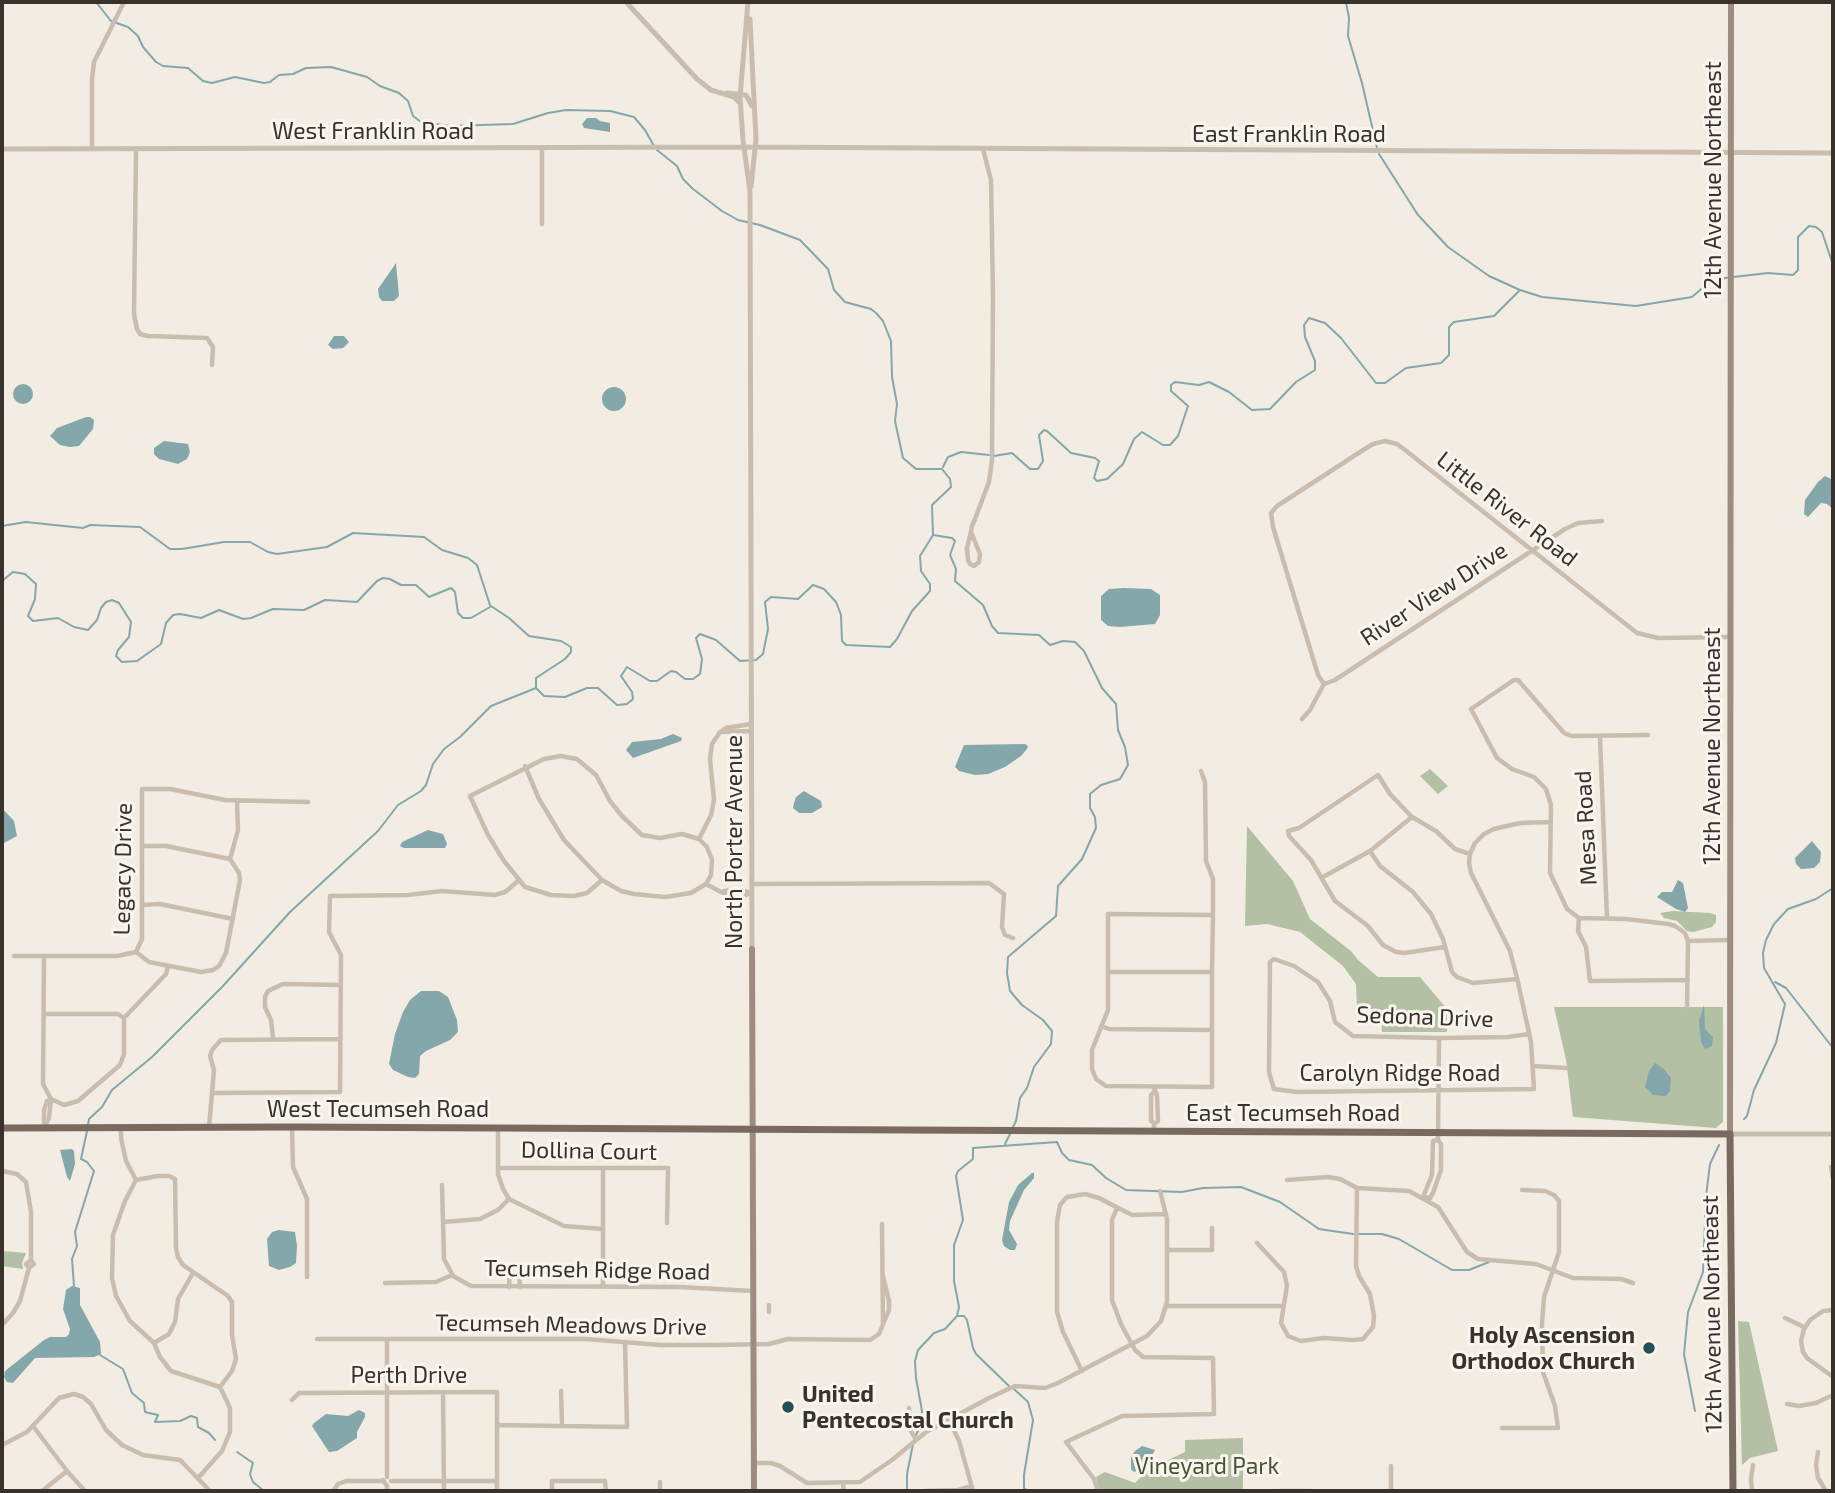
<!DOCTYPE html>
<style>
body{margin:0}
#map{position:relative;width:1835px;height:1493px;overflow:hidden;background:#f2ece2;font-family:"Exo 2",sans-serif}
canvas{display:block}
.frame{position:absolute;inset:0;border:4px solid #39312c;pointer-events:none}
</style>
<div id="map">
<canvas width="1835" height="1493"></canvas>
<div class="frame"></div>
</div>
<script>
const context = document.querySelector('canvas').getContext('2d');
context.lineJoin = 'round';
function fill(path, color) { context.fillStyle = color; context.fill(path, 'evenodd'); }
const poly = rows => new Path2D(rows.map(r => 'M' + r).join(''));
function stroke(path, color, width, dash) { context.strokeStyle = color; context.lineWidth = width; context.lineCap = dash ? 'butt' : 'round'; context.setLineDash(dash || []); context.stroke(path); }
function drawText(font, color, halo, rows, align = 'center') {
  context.font = font + ' "Exo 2",sans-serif'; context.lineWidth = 6; context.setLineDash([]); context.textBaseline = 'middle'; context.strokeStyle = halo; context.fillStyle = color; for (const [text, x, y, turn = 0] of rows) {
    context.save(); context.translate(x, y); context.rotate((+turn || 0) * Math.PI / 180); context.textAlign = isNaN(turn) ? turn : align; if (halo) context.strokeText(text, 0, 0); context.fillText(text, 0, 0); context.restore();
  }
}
const green = poly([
 [1430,769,1448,786,1438,794,1420,776],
 [1247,826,1293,881,1310,919,1351,951,1358,960,1378,977,1420,977,1447,1009,1447,1032,1382,1032,1381,1010,1357,1009,1356,984,1343,966,1300,932,1267,924,1245,926],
 [1673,911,1710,913,1716,915,1716,922,1712,927,1693,932,1687,931,1677,921,1664,918,1660,913],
 [1554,1007,1723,1007,1723,1122,1716,1128,1573,1117,1566,1060],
 [2,1251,26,1253,22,1263,23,1269,2,1266],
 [1738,1321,1749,1322,1778,1451,1750,1458,1742,1465],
 [1243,1438,1243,1491,1100,1491,1096,1477,1105,1472,1135,1483,1149,1469,1185,1452,1185,1440]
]);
const water = poly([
 [587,118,596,118,600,121,610,123,610,132,584,128,582,124],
 [396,263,399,296,394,301,382,301,379,297,378,289],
 [334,336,344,336,349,342,343,348,333,349,328,345],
 '13 394a10 10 0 1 1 20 0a10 10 0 1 1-20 0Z',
 '602 399a12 12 0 1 1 24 0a12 12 0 1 1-24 0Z',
 [86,417,90,417,94,420,93,429,79,446,70,447,60,445,50,436,57,428],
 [164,441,188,444,190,452,187,459,178,464,159,459,154,454,154,448],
 [1825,476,1833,480,1833,509,1827,504,1821,503,1808,517,1804,514,1805,500,1818,482],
 [1124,588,1151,589,1160,595,1160,615,1155,624,1120,627,1108,626,1101,620,1101,596,1109,589],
 [673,734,682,738,681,741,633,758,626,750,632,742,661,739],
 [1025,744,1028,746,1027,749,1021,756,1005,767,988,774,975,775,959,771,955,767,964,745],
 [804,791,821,801,822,807,812,813,799,813,793,808,794,803,796,797],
 [2,808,14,821,17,836,2,844],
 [428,830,443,834,447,844,445,848,404,848,400,846,402,842],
 [1812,841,1821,852,1820,862,1814,868,1801,869,1796,864,1795,858],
 [1678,880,1683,883,1688,908,1685,912,1676,909,1657,897,1662,892,1672,892],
 [421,991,439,991,448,997,457,1020,458,1032,450,1040,426,1051,420,1056,419,1074,415,1078,408,1077,393,1070,389,1064,395,1034,403,1012,410,1000],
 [1704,1005,1705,1029,1713,1037,1712,1046,1705,1049,1701,1042,1699,1021],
 [1655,1063,1663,1068,1671,1078,1670,1091,1666,1096,1653,1095,1645,1087,1649,1071],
 [72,1149,74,1151,75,1164,70,1181,67,1177,60,1150],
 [1032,1173,1034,1173,1034,1178,1024,1190,1010,1221,1009,1230,1017,1244,1015,1250,1010,1250,1004,1246,1002,1240,1009,1202,1018,1185],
 [279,1230,295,1232,297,1246,296,1263,290,1267,279,1270,269,1266,267,1239,272,1232],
 [72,1286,80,1288,80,1305,100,1342,101,1354,94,1357,35,1358,13,1383,7,1382,4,1377,5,1371,44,1340,50,1337,66,1337,69,1334,70,1329,63,1309,66,1290],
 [359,1410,365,1413,365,1417,357,1432,357,1438,337,1451,329,1452,312,1426,314,1423,326,1414,348,1416],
 [1142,1446,1155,1450,1145,1467,1134,1472,1131,1469,1131,1458,1135,1451]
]);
const stream = poly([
 [96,2,111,21,128,27,138,36,143,47,156,62,163,66,188,68,203,81,212,83,235,77,264,83,270,82,279,75,293,74,306,68,331,67,367,77,380,86,399,93,408,101,413,116,421,122,450,126,513,124,548,113,566,110,610,111,634,117,645,130,654,146],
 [1346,2,1349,18,1348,36,1362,83,1377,148],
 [657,150,677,166,683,179,693,189,722,211,738,220,760,225,800,240,828,269,834,290,845,302,871,309,876,313,883,321,891,341,892,377,897,404,895,421,903,458,916,469,942,469],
 [1379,154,1418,215,1448,247,1489,276,1520,290,1542,297,1636,306,1692,297,1707,284,1725,278,1768,273,1793,275,1798,270,1798,237,1809,226,1816,227,1822,232,1833,265],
 [994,456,1012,453,1030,469,1038,469,1043,461,1039,435,1044,430,1047,431,1071,453,1095,458,1099,461,1094,478,1097,481,1107,479,1123,464,1134,439,1142,432,1163,445,1170,445,1178,436,1188,406,1171,391,1171,385,1175,382,1199,385,1209,382,1229,392,1252,410,1270,409,1296,382,1315,370,1315,361,1305,337,1304,325,1309,318,1325,323,1341,338,1376,383,1385,383,1406,368,1441,363,1449,355,1449,327,1454,322,1494,316,1520,290],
 [943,467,948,457,961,452,989,455],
 [2,526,26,522,83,528,90,525,140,527,170,549,182,549,224,542,250,542,268,552,277,554,327,547,353,533,424,537,442,550,468,558,477,565,490,605],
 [933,535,952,538,955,541,950,555,956,569,955,581,983,605,992,626,998,633,1039,635,1050,645,1063,641,1075,642,1084,651,1102,688,1116,704,1118,730,1125,747,1128,765,1120,779,1101,785,1090,794,1090,808,1095,817,1096,828,1082,859,1058,886,1056,916,1008,957,1007,973,1010,991,1022,1005,1043,1020,1052,1031,1051,1044,1034,1067,1027,1088,1020,1098,1016,1121,1012,1129],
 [2,581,13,572,25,574,36,584,35,599,28,616,33,621,58,618,74,627,88,630,97,620,101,608,106,602,112,600,119,603,131,622,129,637,118,650,116,656,122,662,137,661,161,644,166,623,173,615,180,614,201,618,219,610,243,619,251,618,273,609,304,610,325,600,357,602,377,581,383,578,390,579,401,585,416,585,429,597,451,588,455,592,458,613,463,618,471,618,490,607],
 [491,606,509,618,529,636,561,641,571,647,571,652,565,659,536,678,536,688,544,696,565,697,587,688,598,688,617,705,627,704,633,699,632,692,621,676,627,667,650,681,657,681,671,671,676,672,685,679,693,679,700,674,702,659,696,638,700,634,716,640,740,661,756,660,763,654,768,629,765,602,771,597,798,599,813,585,824,589,836,602,841,615,842,641,846,645,890,647,897,639,912,611,930,591,930,584,921,571,920,556,933,535,932,505,951,487,950,479,942,469],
 [1775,982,1786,988,1833,1048],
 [1744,1119,1747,1116,1754,1090,1776,1043,1785,1004,1764,968,1763,953,1766,940,1774,924,1788,909,1816,899,1833,888],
 [88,1125,89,1119,102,1107,112,1090,152,1057,223,986,290,912,378,831,398,805,421,791,426,785,433,764,444,749,460,737,491,706,536,688],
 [1005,1144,1010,1134],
 [1359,1234,1382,1234,1399,1239,1452,1270,1469,1270,1489,1262],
 [74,1286,72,1259,77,1246,75,1232,94,1171,87,1162,81,1159,87,1131],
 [958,1316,964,1316,967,1320,973,1348,976,1354,1009,1386],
 [100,1355,123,1369,132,1393,144,1403,145,1412,158,1415,155,1422,180,1421,191,1416,197,1418,198,1427,209,1433,215,1440],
 [1014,1389,1028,1402,1033,1420,1024,1475,1024,1488,1027,1491],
 [1695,1411,1684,1354,1688,1312,1703,1272,1706,1196,1710,1164,1719,1145],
 [916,1435,921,1424,922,1411,916,1378,915,1361,918,1350,934,1333,945,1329,957,1316,959,1307,954,1281,954,1245,963,1220,956,1176,958,1171,973,1159,973,1148,1057,1142,1062,1153,1069,1160,1092,1165,1106,1178,1126,1190,1182,1192,1203,1188,1241,1187,1280,1202,1319,1229,1353,1234],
 [237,1452,253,1463,250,1474,253,1482,264,1491],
 [907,1491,907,1474,913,1444]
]);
const minor = poly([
 [542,147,542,224],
 [92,149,92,79,94,62,124,2],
 [136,149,134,314,137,329,140,334,148,336,207,338,213,347,212,365],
 [971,532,980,554,979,562,974,566,970,564,968,560,967,548,971,532,972,526,975,519,989,482,992,460,993,295,991,180,983,149],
 [1324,684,1318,675,1273,527,1271,513,1277,506,1357,454,1373,444,1385,441,1397,444,1405,450,1637,633,1658,638,1730,637],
 [1324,684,1335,680,1565,529,1578,523,1602,521],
 [1302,719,1310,710,1324,684],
 [721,732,751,731],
 [1648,735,1572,736,1564,733,1518,680,1514,680,1471,709,1497,758,1512,769,1534,777,1546,789,1551,805,1550,873,1567,909,1579,918,1626,919,1668,924,1675,926,1685,933,1688,941,1687,1007],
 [1600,737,1607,918],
 [525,766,539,799,564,840,602,880,621,891,634,894,665,897,691,893,706,884],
 [1201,771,1205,782,1206,861,1213,879,1213,915,1212,972,1212,1087,1106,1086,1096,1079,1092,1069,1092,1050,1108,1010,1108,914,1213,915],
 [699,839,711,815,714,800,710,759,712,744,720,732,726,728,751,724],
 [143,846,166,846,230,859],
 [1370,851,1380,866,1413,892,1431,914,1443,939,1452,972,1457,977,1473,983,1517,979],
 [230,859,238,830,237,801],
 [1323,877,1370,851,1412,817],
 [602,880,587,893,574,896,551,895,525,887,504,861,488,835,470,796,544,759,561,756,577,759,596,775,610,801,622,816,642,835,660,838,682,834,699,839,707,847,712,860,711,875,706,884,721,892],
 [752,884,989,883,1004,894,1002,927,1005,935,1013,938],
 [730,890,741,890,751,893,741,897,731,896,721,892,730,890],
 [142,905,160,904,233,919],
 [1579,918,1578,931,1586,947,1590,981,1688,980],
 [1688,941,1730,940],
 [1445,947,1404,953,1396,952,1383,945,1368,926,1335,901,1311,860,1289,836,1288,831,1299,828,1378,775,1390,794,1412,817,1436,831,1455,849,1470,854],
 [136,952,149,962,201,972,213,970,219,966,226,953,240,880,239,873,230,859],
 [14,956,117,956,136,952,142,939,142,789,170,789,225,800,308,802],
 [44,957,43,1084,51,1099,64,1105,78,1101,120,1065,124,1054,124,1018,166,974,168,966],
 [1109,972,1212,972],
 [44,1014,118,1014,124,1018],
 [1101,1026,1109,1029,1212,1030],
 [1529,1034,1508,1037,1439,1038,1353,1036,1335,1022,1330,1001,1318,982,1294,966,1274,959,1270,962,1269,1072,1274,1089,1297,1092,1534,1089,1531,1042,1517,978,1510,951,1471,873,1469,863,1470,854,1475,843,1484,834,1494,829,1520,823,1551,822],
 [273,1038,271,1020,265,1007,265,997,268,991,283,984,341,985],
 [1533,1066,1566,1068],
 [1154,1088,1157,1095,1158,1121,1154,1124,1154,1131],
 [1154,1092,1151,1095,1151,1121,1154,1123],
 [214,1093,340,1092,341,955,329,932,330,896,408,895,442,891,495,895,505,892,518,881],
 [51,1099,49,1118,44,1128,44,1110,47,1101,51,1099],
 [209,1127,214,1070,210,1056,212,1050,221,1040,341,1039],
 [292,1127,293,1167,307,1199,307,1277],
 [121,1128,121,1138,126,1161,136,1180],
 [498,1128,498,1174,503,1189,509,1199,564,1226,603,1229],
 [1831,1167,1833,1179],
 [498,1168,668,1168,667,1223],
 [2,1171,17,1174,26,1182,31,1212,31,1260,34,1264,29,1268,26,1264,31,1260],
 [136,1180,125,1201,113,1235,112,1278,116,1296,130,1321,154,1343,160,1357,171,1371,220,1387,230,1408,230,1432,222,1451,198,1478],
 [136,1180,158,1176,169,1176,175,1179,176,1248,178,1257,183,1265,228,1296,232,1302,232,1335,236,1359,232,1371,220,1387],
 [1287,1180,1328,1177,1340,1179,1357,1188,1409,1191,1438,1207,1467,1252,1478,1259,1536,1264,1573,1278,1621,1279,1633,1283],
 [442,1185,444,1259,453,1276,471,1286,680,1287,753,1291],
 [1423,1197,1430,1198,1433,1193,1441,1170,1441,1144,1438,1140,1439,1038],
 [1423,1197,1432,1175,1433,1141,1438,1140],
 [443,1222,480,1219,498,1210,509,1199],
 [882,1224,883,1325],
 [1257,1243,1284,1272,1287,1286,1281,1323,1288,1336,1301,1341,1324,1338,1353,1340,1363,1339,1373,1327,1374,1316,1370,1294,1359,1276,1356,1266,1357,1188],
 [1167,1250,1212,1250,1212,1228],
 [385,1283,436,1282,452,1275],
 [509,1287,510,1267,514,1264,519,1267,520,1287],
 [603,1287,603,1168],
 [769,1305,769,1312],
 [1166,1306,1284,1306],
 [1833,1310,1823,1311,1810,1320,1804,1329,1801,1341,1803,1352,1807,1358,1833,1377],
 [1785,1318,1804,1327],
 [2,1325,13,1313,20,1301,29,1268],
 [317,1339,586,1339,660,1345,718,1345,769,1344,788,1339,870,1340,879,1334,889,1310,889,1301,883,1276],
 [387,1339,387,1477],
 [154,1343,169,1334,175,1322,178,1299,193,1273],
 [1082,1371,1063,1332,1057,1312,1057,1222,1060,1205,1067,1197,1085,1194,1099,1198,1132,1215,1165,1214],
 [561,1391,562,1425],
 [443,1392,444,1491],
 [292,1400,299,1393,497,1392,497,1491],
 [1787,1404,1799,1406,1816,1403,1833,1395],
 [909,1408,910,1429,916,1440],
 [949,1420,959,1441,973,1491],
 [497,1425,627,1427,625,1342],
 [33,1426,67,1471,42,1491],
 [1502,1428,1558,1428,1555,1406,1543,1372,1542,1324,1544,1297,1559,1252,1559,1201,1554,1195,1545,1191,1522,1190],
 [2,1445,27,1432,59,1398,74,1394,83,1397,91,1404,106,1430,122,1445,143,1455,180,1460,210,1491],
 [1818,1452,1816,1465,1818,1478,1826,1491],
 [754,1463,771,1463,780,1466,807,1483,860,1482,892,1460,926,1432,989,1398,1015,1386,1045,1388,1058,1383,1147,1336,1161,1321,1167,1302,1167,1219,1160,1191],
 [67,1471,85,1491],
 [383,1480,387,1486,387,1491],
 [391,1481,497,1481],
 [660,1482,660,1491],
 [843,1484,844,1491],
 [333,1491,338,1484,346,1481,383,1481],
 [552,1491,552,1481,605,1481,606,1491],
 [924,1491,958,1490,972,1486],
 [1098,1491,1094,1479,1066,1442,1122,1416,1214,1414,1213,1358,1143,1357,1135,1350,1121,1324,1112,1300,1112,1220,1117,1208],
 [1274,1491,1311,1491],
 [1391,1491,1391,1466],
 [1752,1491,1751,1479,1753,1465]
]);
const tertiary = poly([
 [626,2,697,79,711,90,734,97,739,102],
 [748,2,740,97,743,140,750,192,752,949],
 [750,19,756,139,751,187],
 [727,93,746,95,752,106],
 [2,149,744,147,1833,153],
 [1730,1134,1833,1134]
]);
const secondary = poly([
 [752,949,754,1491],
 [1730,1134,1731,2]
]);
const primary = poly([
 [2,1128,292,1127,1730,1134,1733,1491]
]);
const markers = [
 [1649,1348,7,"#254f56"],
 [788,1407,7,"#254f56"]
];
const streetNames = [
 ["West Franklin Road",373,131],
 ["East Franklin Road",1289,134],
 ["12th Avenue Northeast",1713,180,-90],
 ["Little River Road",1507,509,38],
 ["River View Drive",1434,594,-33],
 ["12th Avenue Northeast",1712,746,-90],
 ["Mesa Road",1586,828,-93],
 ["North Porter Avenue",734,842,-90],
 ["Legacy Drive",123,869,-89],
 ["Sedona Drive",1425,1017,2],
 ["Carolyn Ridge Road",1400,1073],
 ["West Tecumseh Road",378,1109],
 ["East Tecumseh Road",1293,1113],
 ["Dollina Court",589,1151,1],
 ["Tecumseh Ridge Road",597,1270,1],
 ["12th Avenue Northeast",1712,1314,-91],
 ["Tecumseh Meadows Drive",571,1325,1],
 ["Perth Drive",409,1375]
];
const poiNames = [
 ["Holy Ascension",1635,1335],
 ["Orthodox Church",1635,1361],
 ["United",802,1394,"left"],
 ["Pentecostal Church",802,1420,"left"]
];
const parkNames = [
 ["Vineyard Park",1207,1466]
];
fill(green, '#b3c0a3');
fill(water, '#84a7ac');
stroke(stream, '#84a7ac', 2);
stroke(minor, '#c9bdaf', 4.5);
stroke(tertiary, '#c9bdaf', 5);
stroke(secondary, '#9d8d80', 6);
stroke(primary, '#796a5f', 7);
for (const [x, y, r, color] of markers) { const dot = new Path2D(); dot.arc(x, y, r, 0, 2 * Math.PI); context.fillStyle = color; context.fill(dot); stroke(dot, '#f9f5ee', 2.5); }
drawText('23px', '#39312c', '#f9f5ee', streetNames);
drawText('bold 23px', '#39312c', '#f9f5ee', poiNames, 'right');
drawText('23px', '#455432', '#f9f5ee', parkNames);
</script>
